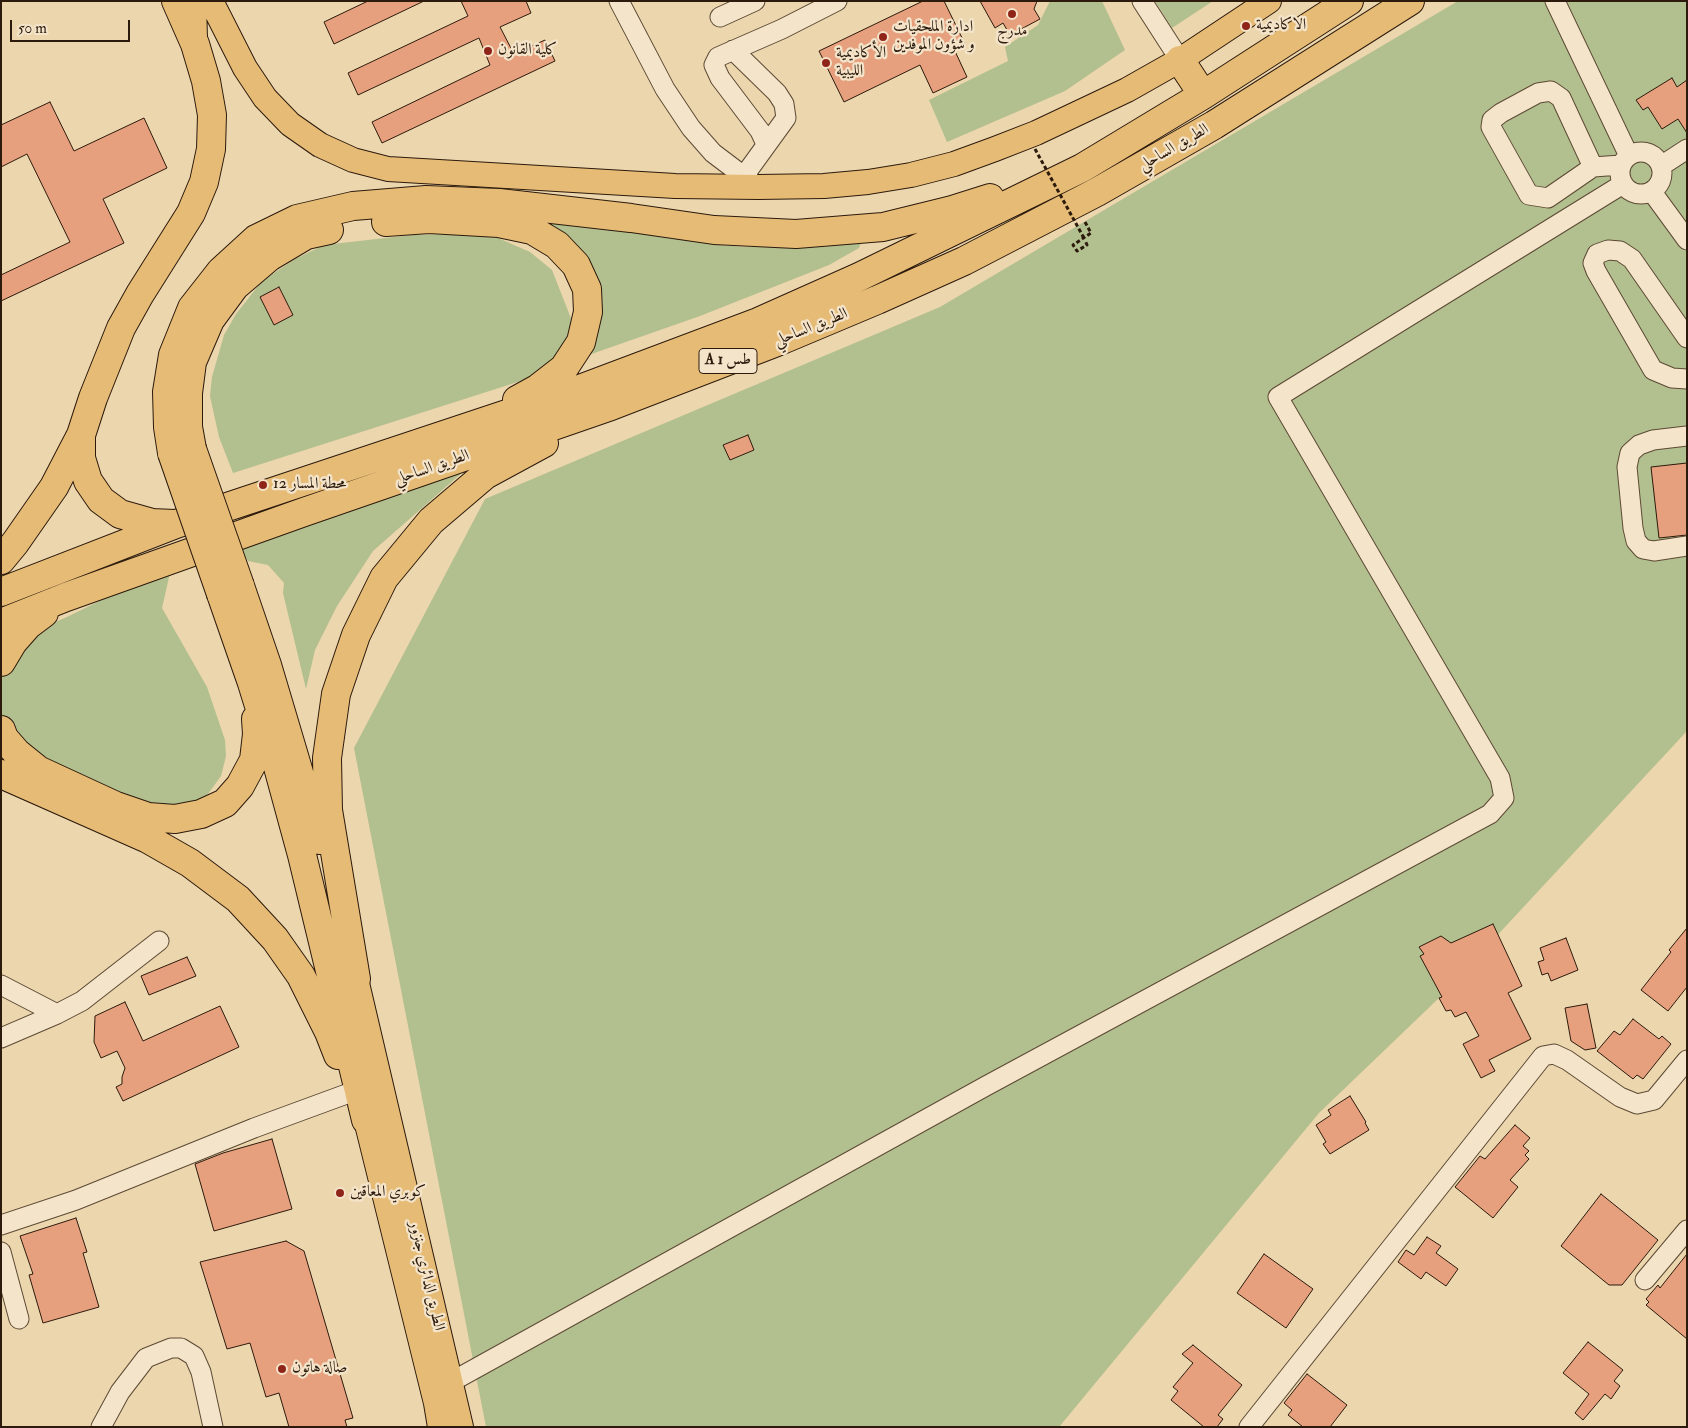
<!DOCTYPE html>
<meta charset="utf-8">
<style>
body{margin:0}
#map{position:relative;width:1688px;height:1428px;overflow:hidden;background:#ecd6ad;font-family:"IM FELL Double Pica",serif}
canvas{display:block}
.frame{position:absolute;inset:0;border:2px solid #2c1a0c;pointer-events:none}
.scale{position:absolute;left:10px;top:20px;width:120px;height:22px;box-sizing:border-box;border:2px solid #2c1a0c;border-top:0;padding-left:6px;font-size:15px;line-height:18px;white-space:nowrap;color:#2c1a0c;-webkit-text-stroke:4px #f3e4ca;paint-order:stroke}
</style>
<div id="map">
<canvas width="1688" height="1428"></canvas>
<div class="frame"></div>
<div class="scale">50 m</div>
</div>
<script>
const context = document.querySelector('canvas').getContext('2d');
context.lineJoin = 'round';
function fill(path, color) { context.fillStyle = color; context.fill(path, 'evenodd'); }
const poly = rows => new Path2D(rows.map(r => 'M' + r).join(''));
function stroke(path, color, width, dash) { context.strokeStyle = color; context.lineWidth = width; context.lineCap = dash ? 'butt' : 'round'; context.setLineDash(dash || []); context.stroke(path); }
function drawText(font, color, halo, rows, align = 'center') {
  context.font = font + ' "IM FELL Double Pica",Amiri,serif'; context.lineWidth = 4.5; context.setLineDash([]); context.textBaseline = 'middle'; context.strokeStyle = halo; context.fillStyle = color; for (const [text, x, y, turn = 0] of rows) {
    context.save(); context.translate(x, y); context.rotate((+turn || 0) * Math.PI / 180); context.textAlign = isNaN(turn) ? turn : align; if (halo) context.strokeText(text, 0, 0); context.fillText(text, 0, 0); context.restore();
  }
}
const green = poly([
 [1050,1,1102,1,1125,50,1065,91,947,142,929,100,1008,61,1005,47,1038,25],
 [1155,1,1213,1,1172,28],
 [1458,1,1687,1,1687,731,1439,998,1319,1113,1059,1427,486,1427,354,748,485,499,940,307],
 [539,217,606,229,670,236,718,245,747,247,791,247,862,239,859,248,829,265,700,316,583,357,598,320],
 [457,234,498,238,530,252,552,270,572,321,568,340,552,363,527,379,233,473,219,437,210,396,212,377,224,335,236,314,262,281,295,259,324,245,412,235],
 [472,464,373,551,337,606,315,650,306,689,283,593,284,583,268,565,248,561,240,549],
 [170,573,162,608,207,687,225,740,226,756,221,776,208,794,175,819,116,806,12,737,1,716,1,676,17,638,67,617,138,582]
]);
const building = poly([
 [368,1,424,1,334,44,324,22,368,1],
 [461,1,526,1,531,13,500,27,514,54,545,40,555,61,382,143,372,122,490,65,479,38,358,95,348,73,468,16,461,1],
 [923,1,944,1,965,44,954,49,967,77,933,93,920,65,844,102,819,51,923,1],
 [980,1,1037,1,1034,9,1040,19,1010,35,1003,23,995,28,980,1],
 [1672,78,1677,87,1687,80,1687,133,1678,119,1662,129,1648,107,1643,110,1636,100,1672,78],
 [50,102,74,151,144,118,167,168,103,199,124,243,1,301,1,275,70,242,27,154,1,167,1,125,50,102],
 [279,287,293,315,274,325,260,297,279,287],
 [748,435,754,450,730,460,723,445,748,435],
 [1687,463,1687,535,1659,538,1651,467,1687,463],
 [1493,924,1522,986,1508,993,1531,1039,1489,1060,1495,1071,1481,1078,1463,1044,1479,1036,1466,1012,1455,1017,1451,1010,1446,1011,1439,998,1442,997,1420,956,1424,954,1419,947,1441,936,1451,943,1493,924],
 [1687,928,1687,987,1668,1011,1641,990,1671,952,1669,950,1687,928],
 [1566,938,1578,970,1551,981,1548,973,1542,975,1538,962,1544,960,1540,948,1566,938],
 [187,957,196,976,149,995,141,976,187,957],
 [125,1002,143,1041,220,1006,239,1047,123,1101,116,1087,122,1084,122,1077,125,1068,117,1051,101,1058,94,1042,95,1016,125,1002],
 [1587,1004,1596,1048,1585,1050,1571,1041,1565,1008,1587,1004],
 [1633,1019,1659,1039,1662,1036,1671,1044,1643,1079,1637,1075,1633,1079,1597,1051,1614,1031,1620,1035,1633,1019],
 [1350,1096,1366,1122,1365,1123,1369,1130,1330,1154,1323,1144,1326,1142,1316,1125,1331,1115,1328,1110,1350,1096],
 [1515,1125,1530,1138,1523,1146,1529,1151,1525,1155,1529,1159,1510,1180,1518,1187,1493,1218,1455,1187,1480,1156,1485,1159,1515,1125],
 [272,1139,292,1209,214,1231,195,1164,223,1153,272,1139],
 [1601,1194,1658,1240,1622,1285,1609,1285,1561,1246,1601,1194],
 [76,1218,87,1252,83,1253,99,1307,43,1323,29,1275,33,1274,20,1236,76,1218],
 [1427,1237,1441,1246,1436,1253,1458,1269,1446,1286,1426,1272,1421,1279,1398,1262,1406,1250,1414,1255,1427,1237],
 [286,1241,304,1251,353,1418,345,1420,347,1427,289,1427,279,1393,266,1397,250,1343,227,1349,200,1262,286,1241],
 [1264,1254,1313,1289,1286,1328,1237,1293,1264,1254],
 [1687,1254,1687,1339,1646,1305,1649,1302,1646,1299,1658,1285,1660,1288,1687,1254],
 [1588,1342,1623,1370,1614,1381,1620,1386,1611,1399,1605,1394,1583,1420,1575,1413,1589,1394,1563,1373,1588,1342],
 [1193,1345,1242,1385,1218,1415,1223,1419,1217,1427,1204,1427,1171,1400,1178,1391,1173,1387,1193,1363,1182,1354,1193,1345],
 [1307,1374,1347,1405,1330,1427,1303,1427,1288,1415,1292,1410,1284,1403,1307,1374]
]);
const path = poly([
 [1085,222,1091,233,1073,245,1077,251,1087,245,1085,240]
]);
const minor = poly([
 [619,1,665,89,691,128,713,153,758,187],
 [1142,1,1180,60],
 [1555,1,1629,156],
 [720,17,755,1],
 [733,50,777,93,784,104,786,118,744,176],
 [766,144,760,131,720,78,714,65,718,57,782,29,837,1],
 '1620 173a21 21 0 1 1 42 0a21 21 0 1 1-42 0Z',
 [1661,166,1687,149],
 [1593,167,1561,98,1551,91,1538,93,1501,113,1492,120,1491,127,1529,195,1548,198,1593,167,1621,165],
 [1652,192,1687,240],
 [1687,338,1632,259,1620,251,1608,250,1597,254,1593,263,1596,271,1653,370,1672,378,1687,379],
 [1687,436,1653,440,1639,445,1630,453,1627,467,1633,528,1636,541,1643,549,1654,551,1687,546],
 [1,985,57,1014],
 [1,1038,57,1014,82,1001,159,941],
 [1,1225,76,1200,254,1128,352,1092],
 [1,1252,19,1319],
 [1645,1280,1687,1230],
 [451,1382,986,1086,1490,814,1504,798,1500,778,1278,397,1623,184],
 [101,1427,120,1392,146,1358,171,1348,181,1348,194,1356,201,1372,213,1427],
 [1249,1427,1543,1056,1554,1054,1567,1060,1620,1097,1637,1104,1654,1100,1687,1060]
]);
const major = poly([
 [194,1,195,39],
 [211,1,245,68,265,98,290,124,320,145,353,160,388,169,675,186,758,187,824,186,868,182,911,175,954,164,995,149,1036,133,1127,90,1180,60,1269,1],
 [356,979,461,1427],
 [366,1120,436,1403,440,1427]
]);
const highway = poly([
 [1180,60,1203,95],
 [386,222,429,219,499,223,532,230,557,245,576,265,587,289,588,312,581,342,564,368,537,389,517,400],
 [81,435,81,458,88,481,101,500,120,514,152,523,174,524],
 [192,449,188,427,188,393,192,362,210,320,235,286,269,257,306,235,329,230],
 [172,453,168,427,167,392,173,355,192,308,221,271,256,239,297,219,353,206,426,200,499,203,631,218,714,230,796,234,883,227,952,210,990,198],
 [1,560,15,543,54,487,68,460,81,435,93,398,121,328,140,294,191,213,204,182,211,149,212,115,206,81,195,44,176,1],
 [240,586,267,665,319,840],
 [1,592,176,524,561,396,758,322,859,277,1082,168,1203,95,1349,1],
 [221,594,252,683,278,767,302,855,366,1120],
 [1,623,66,597,304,512,611,406,777,342,877,300,964,261,1097,192,1214,125,1410,1],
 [1,662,13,642,28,625,44,613],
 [1,730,4,738,17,753,38,770,116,806,148,817,175,819,201,814,225,803,240,786,254,760,257,734,256,719],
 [1,774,148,839,190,863,238,899,275,939,301,976,329,1032,338,1055],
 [356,979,328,810,327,758,336,694,356,635,384,578,431,521,485,475,544,443]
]);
const pathBridge = poly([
 [1035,149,1085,240]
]);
const highwayBridge = poly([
 [192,449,240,586],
 [172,453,221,594]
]);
const markers = [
 [1012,14,5,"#8f2418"],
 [1246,26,5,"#8f2418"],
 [883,37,5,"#8f2418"],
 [488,51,5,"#8f2418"],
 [826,63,5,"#8f2418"],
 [263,485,5,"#8f2418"],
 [340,1193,5,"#8f2418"],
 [282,1369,5,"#8f2418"]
];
const shields = [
 [728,361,58]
];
const shieldNames = [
 ["A 1 طس",728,361]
];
const poiNames = [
 ["الاكاديمية",1256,26],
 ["ادارة الملحقيات",893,28],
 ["و شؤون الموفدين",893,46],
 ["مدرج",1012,32,"center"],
 ["كلية القانون",498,51],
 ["الأكاديمية",836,54],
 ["الليبية",836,72],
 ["محطة المسار 12",273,485],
 ["كوبري المعاقين",350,1193],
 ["صالة هاتون",292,1369]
];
const streetNames = [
 ["الطريق الساحلي",1174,148,-30],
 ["الطريق الساحلي",811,328,-22],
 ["الطريق الساحلي",432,468,-19],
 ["الطريق الدائري جنزور",426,1276,77]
];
fill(green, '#b2bf8e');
fill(building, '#e6a07e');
stroke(building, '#2c1a0c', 1);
stroke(minor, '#5c4934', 21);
stroke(major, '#2c1a0c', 26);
stroke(highway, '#2c1a0c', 30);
stroke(path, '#2c1a0c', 3, [4, 2.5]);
stroke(minor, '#f3e4ca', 19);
stroke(major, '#e6bb76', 24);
stroke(highway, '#e6bb76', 28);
stroke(highwayBridge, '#2c1a0c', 30, []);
stroke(pathBridge, '#2c1a0c', 3, [4, 2.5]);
stroke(highwayBridge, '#e6bb76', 28);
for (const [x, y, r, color] of markers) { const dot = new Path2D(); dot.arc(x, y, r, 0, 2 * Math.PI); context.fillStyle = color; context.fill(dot); stroke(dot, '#f3e4ca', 2); }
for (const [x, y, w] of shields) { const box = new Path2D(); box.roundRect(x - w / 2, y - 12.5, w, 25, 4); context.fillStyle = '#f3e4ca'; context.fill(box); stroke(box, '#2c1a0c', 1); }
drawText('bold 15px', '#2c1a0c', null, shieldNames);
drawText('16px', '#2c1a0c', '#f3e4ca', poiNames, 'left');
drawText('16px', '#2c1a0c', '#f3e4ca', streetNames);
</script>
